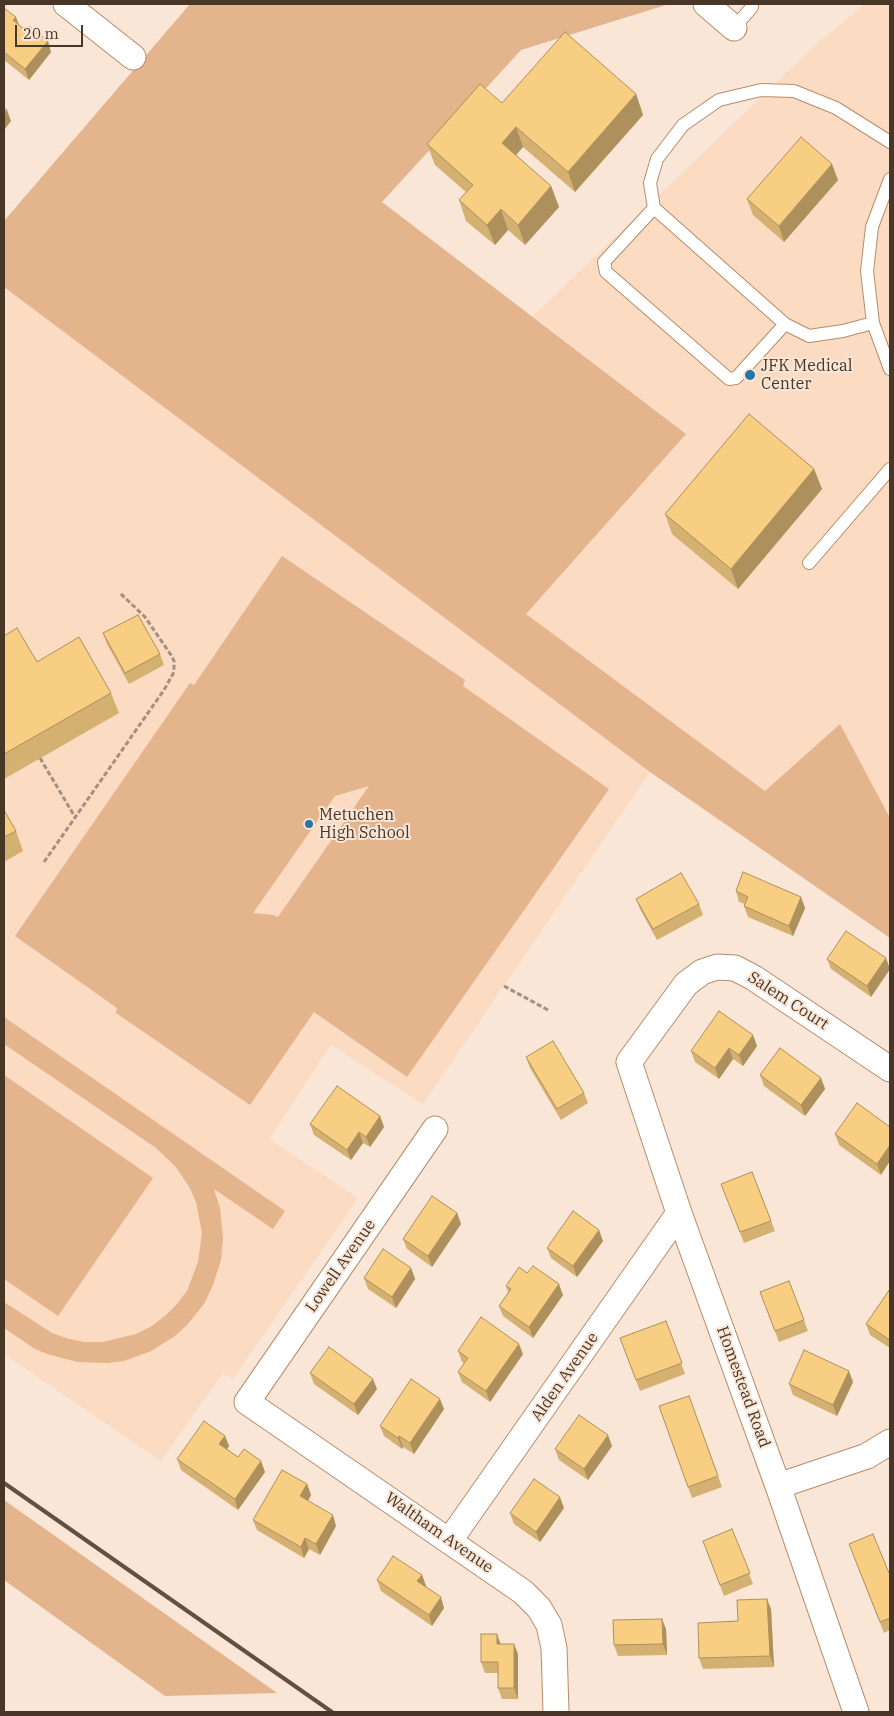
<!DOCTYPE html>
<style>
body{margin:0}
#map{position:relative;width:894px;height:1716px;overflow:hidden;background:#f9e6d7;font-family:"IBM Plex Serif",serif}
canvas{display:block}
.frame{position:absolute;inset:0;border:5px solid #483627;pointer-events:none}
.scale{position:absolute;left:15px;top:25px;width:68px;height:22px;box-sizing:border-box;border:2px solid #483627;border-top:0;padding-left:6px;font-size:15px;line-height:18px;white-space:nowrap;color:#483627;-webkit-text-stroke:4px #f9e6d7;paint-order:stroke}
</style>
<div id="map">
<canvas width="894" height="1716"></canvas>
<div class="frame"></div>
<div class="scale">20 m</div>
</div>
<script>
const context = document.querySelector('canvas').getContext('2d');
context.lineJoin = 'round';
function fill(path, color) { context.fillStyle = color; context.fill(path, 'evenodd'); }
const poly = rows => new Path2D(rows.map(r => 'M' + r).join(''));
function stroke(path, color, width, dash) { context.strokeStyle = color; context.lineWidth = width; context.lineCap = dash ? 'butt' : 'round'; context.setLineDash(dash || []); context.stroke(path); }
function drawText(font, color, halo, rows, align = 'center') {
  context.font = font + ' "IBM Plex Serif",serif'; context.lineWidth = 4; context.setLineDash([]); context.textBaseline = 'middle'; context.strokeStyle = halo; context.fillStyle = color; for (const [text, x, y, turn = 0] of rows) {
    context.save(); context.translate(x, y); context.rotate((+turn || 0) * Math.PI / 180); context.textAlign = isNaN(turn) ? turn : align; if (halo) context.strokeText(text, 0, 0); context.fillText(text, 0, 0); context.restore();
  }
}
const built = poly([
 [865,4,890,4,890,818,840,724,765,791,526,614,686,434,533,316,811,49],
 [4,287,650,772,423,1104,331,1045,269,1139,358,1198,233,1379,223,1373,161,1461,4,1354]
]);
const green = poly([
 [190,4,669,4,521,50,382,202,686,434,526,614,765,791,840,724,890,818,890,938,650,772,4,287,4,221],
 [282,556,465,680,463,686,609,789,407,1077,314,1012,250,1105,116,1013,117,1008,15,936,190,683,194,685],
 [369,786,278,917,273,915,253,913,335,796],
 [4,1017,285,1211,273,1229,214,1189,220,1208,223,1238,221,1260,213,1285,204,1304,187,1325,175,1336,151,1351,124,1361,107,1363,77,1362,47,1354,35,1349,4,1328,4,1302,52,1333,69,1339,85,1342,103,1342,136,1334,152,1326,166,1315,177,1304,187,1291,198,1262,202,1233,196,1202,190,1188,175,1166,156,1148,4,1044],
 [4,1075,153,1178,58,1316,4,1279],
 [4,1500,277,1693,165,1696,4,1580]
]);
const path = poly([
 [40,758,75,817],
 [44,862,164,690,174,672,174,661,171,655,145,617,120,593],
 [504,986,548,1010]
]);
const lane = poly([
 [734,28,752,7],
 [890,179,872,227,867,271,873,323,890,369],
 [654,208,604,262,606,272,729,379,736,378,785,324],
 [873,323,843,331,809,336,785,324,654,208,650,183,657,159,683,125,719,100,761,90,794,91,836,108,890,142],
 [809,563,890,469]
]);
const street = poly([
 [66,4,133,57],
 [706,4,734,28],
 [435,1129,247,1402,523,1592,539,1608,549,1625,554,1648,556,1712],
 [778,1486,867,1456,890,1442],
 [450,1540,679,1213],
 [856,1712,778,1486,679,1213,629,1062,686,984,702,972,717,967,735,968,754,978,890,1069]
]);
const rail = poly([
 [4,1483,332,1712]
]);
const wall = poly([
 [4,8,19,25,51,52,29,80,4,60],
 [636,94,643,115,575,192,523,147,516,155,551,186,559,207,525,245,508,230,495,245,466,221,459,200,466,192,435,165,427,144,502,103],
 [838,180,784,242,753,215,747,199],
 [814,469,822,489,738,589,672,534,665,514],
 [103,633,160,654,164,665,129,684,107,644],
 [4,636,37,662,111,693,119,713,4,779],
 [4,810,16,831,23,851,4,862],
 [736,891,801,897,805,908,793,936,748,917,744,906,745,904,739,902],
 [636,899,699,904,703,915,657,940,640,909],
 [827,959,890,969,871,997,831,969],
 [757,1046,743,1066,733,1059,719,1079,695,1062,691,1051],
 [526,1057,584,1093,588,1103,561,1120,530,1068],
 [760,1075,821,1078,825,1089,805,1116,764,1086],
 [857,1103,881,1175,839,1145,835,1134],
 [380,1116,384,1127,370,1147,363,1143,351,1160,314,1135,310,1124],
 [752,1172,775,1231,744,1243,721,1184],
 [457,1213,461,1224,432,1267,407,1249,403,1239],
 [603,1241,577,1277,551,1258,547,1248],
 [411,1268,415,1279,396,1308,368,1289,364,1278],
 [527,1273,563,1295,533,1338,503,1316,499,1306,508,1292,506,1286],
 [789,1281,808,1331,779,1342,760,1292],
 [890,1289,890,1348,870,1335,866,1324],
 [666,1321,685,1374,640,1391,620,1338],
 [458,1351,523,1354,490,1402,462,1382,458,1372,464,1363,462,1362],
 [310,1373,377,1389,358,1415,314,1384],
 [853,1382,837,1416,793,1395,789,1384],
 [689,1396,722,1487,692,1498,659,1406],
 [444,1409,414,1454,403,1447,402,1449,384,1436,380,1426],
 [225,1436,229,1446,227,1449,238,1457,265,1472,238,1510,181,1470,177,1459],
 [612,1446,588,1480,559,1460,555,1449],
 [307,1484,311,1495,308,1501,336,1526,320,1555,309,1549,304,1558,257,1530,253,1520],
 [564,1508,540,1542,514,1524,510,1513],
 [732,1529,753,1584,724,1596,703,1541],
 [853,1555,889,1573,890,1573,890,1630,884,1633],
 [422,1575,426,1586,425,1586,444,1608,432,1626,381,1591,377,1580],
 [771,1609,774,1667,703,1669,699,1658,738,1621],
 [666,1629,667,1655,618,1656,614,1645],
 [500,1644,518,1654,518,1699,502,1699,498,1688,498,1673,485,1673,481,1662]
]);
const shadedWall = poly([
 [16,17,20,28,13,20],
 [48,41,51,52,29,80,25,69],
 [636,94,643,115,575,192,568,172],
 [7,110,11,121,4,130,4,114],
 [516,127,523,147,509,163,502,143],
 [832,164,838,180,784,242,779,226],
 [551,186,559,207,525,245,518,225],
 [501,209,508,230,495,245,487,225],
 [814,469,822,489,738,589,731,569],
 [801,897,805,908,793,936,789,926],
 [886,958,890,969,871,997,867,986],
 [753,1035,757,1046,743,1066,739,1055],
 [729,1048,733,1059,719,1079,715,1068],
 [821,1078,825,1089,805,1116,801,1105],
 [380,1116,384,1127,370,1147,366,1137],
 [359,1132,363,1143,351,1160,347,1150],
 [890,1145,890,1161,881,1175,877,1164],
 [457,1213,461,1224,432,1267,428,1256],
 [599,1230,603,1241,577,1277,573,1266],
 [411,1268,415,1279,396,1308,392,1297],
 [559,1284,563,1295,533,1338,529,1327],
 [519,1344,523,1354,490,1402,486,1391],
 [849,1371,853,1382,837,1416,833,1405],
 [373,1379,377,1389,358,1415,354,1404],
 [440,1399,444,1409,414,1454,410,1443],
 [608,1435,612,1446,588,1480,584,1469],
 [225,1436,229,1446,223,1455,219,1444],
 [399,1436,403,1447,402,1449,398,1438],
 [261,1461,265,1472,238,1510,235,1499],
 [307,1484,311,1495,304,1507,300,1496],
 [560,1497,564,1508,540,1542,536,1532],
 [333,1515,336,1526,320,1555,316,1544],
 [305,1538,309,1549,304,1558,301,1547],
 [422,1575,426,1586,421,1592,417,1581],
 [441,1597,444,1608,432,1626,429,1615],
 [767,1599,771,1609,774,1667,770,1656],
 [662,1619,666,1629,667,1655,663,1644],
 [497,1634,501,1645,497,1644],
 [514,1644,518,1654,518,1699,514,1688]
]);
const building = poly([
 [4,8,16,17,13,20,25,30,29,26,48,41,25,69,4,52,4,8],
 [565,32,636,94,568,172,516,127,502,143,551,186,518,225,501,209,487,225,459,200,473,185,427,144,480,84,502,103,565,32],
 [4,108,7,110,4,114,4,108],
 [801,137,832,164,779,226,747,199,801,137],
 [749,414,814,469,731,569,665,514,749,414],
 [138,615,160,654,125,673,103,633,138,615],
 [17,628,37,662,79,637,111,693,4,754,4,636,17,628],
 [4,810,16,831,4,837,4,810],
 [743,872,801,897,789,926,744,906,748,897,736,891,743,872],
 [681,873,699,904,653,929,636,899,681,873],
 [846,931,886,958,867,986,827,959,846,931],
 [719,1011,753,1035,739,1055,729,1048,715,1068,691,1051,719,1011],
 [553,1041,584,1093,557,1109,526,1057,553,1041],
 [780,1048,821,1078,801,1105,760,1075,780,1048],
 [337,1086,380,1116,366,1137,359,1132,347,1150,310,1124,337,1086],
 [857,1103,890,1127,890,1145,877,1164,835,1134,857,1103],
 [752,1172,771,1221,740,1232,721,1184,752,1172],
 [432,1196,457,1213,428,1256,403,1239,432,1196],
 [573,1211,599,1230,573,1266,547,1248,573,1211],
 [383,1249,411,1268,392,1297,364,1278,383,1249],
 [533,1266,559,1284,529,1327,499,1306,511,1289,506,1286,519,1267,527,1273,533,1266],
 [789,1281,804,1320,775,1331,760,1292,789,1281],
 [890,1289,890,1340,866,1324,890,1289],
 [481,1317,519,1344,486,1391,458,1372,468,1358,458,1351,481,1317],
 [666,1321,682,1363,636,1380,620,1338,666,1321],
 [329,1347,373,1379,354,1404,310,1373,329,1347],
 [804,1350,849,1371,833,1405,789,1384,804,1350],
 [411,1379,440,1399,410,1443,399,1436,398,1438,380,1426,411,1379],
 [689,1396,718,1476,688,1487,659,1406,689,1396],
 [579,1415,608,1435,584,1469,555,1449,579,1415],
 [204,1421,225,1436,219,1444,238,1457,244,1449,261,1461,235,1499,177,1459,204,1421],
 [282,1470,307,1484,300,1496,333,1515,316,1544,305,1538,301,1547,253,1520,282,1470],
 [534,1479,560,1497,536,1532,510,1513,534,1479],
 [732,1529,750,1573,720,1585,703,1541,732,1529],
 [873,1534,889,1573,890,1573,890,1618,880,1622,849,1544,873,1534],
 [393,1556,422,1575,417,1581,441,1597,429,1615,377,1580,393,1556],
 [767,1599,770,1656,699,1658,698,1623,738,1621,737,1600,767,1599],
 [662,1619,663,1644,614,1645,613,1620,662,1619],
 [481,1634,497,1634,497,1644,514,1644,514,1688,498,1688,498,1662,481,1662,481,1634]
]);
const markers = [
 [750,375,6,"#2575a7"],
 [309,824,5,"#2575a7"]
];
const poiNames = [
 ["JFK Medical",761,366],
 ["Center",761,384],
 ["Metuchen",319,815],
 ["High School",319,833]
];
const streetNames = [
 ["Salem Court",788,1001,33],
 ["Lowell Avenue",341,1266,-55],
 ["Alden Avenue",565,1377,-55],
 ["Homestead Road",743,1387,70],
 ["Waltham Avenue",439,1533,35]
];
fill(built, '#fbdbc2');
fill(green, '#e4b48d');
stroke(lane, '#b78d69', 14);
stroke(street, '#b78d69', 27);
stroke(path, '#a39081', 3, [5, 2.5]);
stroke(lane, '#fff', 12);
stroke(street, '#fff', 25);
stroke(rail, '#625041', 4);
fill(wall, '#d5b171');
fill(shadedWall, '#ae905c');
fill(building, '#f8ce83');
stroke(building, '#ae905c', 1);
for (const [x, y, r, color] of markers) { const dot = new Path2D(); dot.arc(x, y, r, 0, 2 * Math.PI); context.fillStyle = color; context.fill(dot); stroke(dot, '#f9e6d7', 2); }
drawText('16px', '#483627', '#f9e6d7', poiNames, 'left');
drawText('16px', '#483627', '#f9e6d7', streetNames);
</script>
